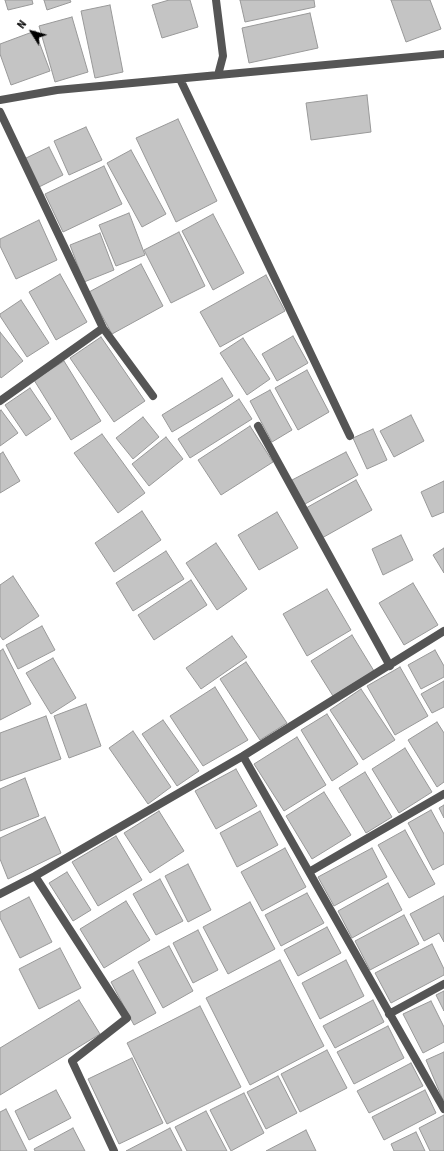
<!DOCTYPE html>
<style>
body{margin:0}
#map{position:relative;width:444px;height:1151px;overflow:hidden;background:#fff;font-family:"Source Sans 3",sans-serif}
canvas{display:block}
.north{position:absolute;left:12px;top:12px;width:40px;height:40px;-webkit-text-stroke:3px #fff;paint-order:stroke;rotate:307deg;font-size:11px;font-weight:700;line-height:16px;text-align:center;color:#000}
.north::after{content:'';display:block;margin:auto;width:14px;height:18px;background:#000;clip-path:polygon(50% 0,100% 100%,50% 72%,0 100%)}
</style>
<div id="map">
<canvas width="444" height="1151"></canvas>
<div class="north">N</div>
</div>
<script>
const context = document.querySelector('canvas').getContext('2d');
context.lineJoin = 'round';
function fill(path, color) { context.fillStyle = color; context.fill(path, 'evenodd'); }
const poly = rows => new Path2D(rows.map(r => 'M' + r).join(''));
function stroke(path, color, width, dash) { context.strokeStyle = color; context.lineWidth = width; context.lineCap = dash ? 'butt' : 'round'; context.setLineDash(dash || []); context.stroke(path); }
const building = poly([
 [5,0,32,0,33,4,8,10,5,0],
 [44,0,70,0,71,2,47,10,44,0],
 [169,0,190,0,198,27,162,38,152,5,169,0],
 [240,0,314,0,315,7,245,22,240,0],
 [391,0,430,0,441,29,406,42,391,0],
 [110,5,123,72,95,78,81,11,110,5],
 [310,13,318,48,249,63,242,28,310,13],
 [72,17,88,72,55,82,39,26,72,17],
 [35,31,50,71,11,85,0,54,0,44,35,31],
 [367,95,371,132,311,140,306,103,367,95],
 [178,119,217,201,176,222,136,138,178,119],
 [86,127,102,160,69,175,54,141,86,127],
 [49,147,63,175,37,188,24,159,49,147],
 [131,150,166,214,142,227,107,163,131,150],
 [104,166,122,204,63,232,45,194,104,166],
 [129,213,145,255,116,266,99,225,129,213],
 [213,214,244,273,213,290,182,231,213,214],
 [39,220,57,260,16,279,0,246,0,239,39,220],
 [179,232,205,286,171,303,144,250,179,232],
 [100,233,114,270,84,282,70,245,100,233],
 [141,264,163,306,112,334,89,292,141,264],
 [60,274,87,322,56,340,29,292,60,274],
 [266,275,285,311,220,347,200,312,266,275],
 [21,300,49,343,27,357,0,316,0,314,21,300],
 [0,332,23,361,1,378,0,376,0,332],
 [293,336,308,363,277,381,262,354,293,336],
 [101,337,145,401,114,422,70,358,101,337],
 [243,338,270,379,247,395,220,353,243,338],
 [64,361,101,421,71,440,34,380,64,361],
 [307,370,329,412,298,430,275,388,307,370],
 [222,378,233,396,172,432,162,415,222,378],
 [30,388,51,419,26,436,5,405,30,388],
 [270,390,292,430,272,442,250,401,270,390],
 [239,399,252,419,190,458,178,439,239,399],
 [1,410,18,433,0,446,0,411,1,410],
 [411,415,424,441,394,457,380,431,411,415],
 [143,417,159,437,133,459,116,438,143,417],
 [250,426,273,462,221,495,198,460,250,426],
 [373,429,387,460,367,469,353,438,373,429],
 [102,434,145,493,118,513,74,453,102,434],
 [166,437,183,459,149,486,132,464,166,437],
 [3,452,20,481,0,493,0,454,3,452],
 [346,452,358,475,305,504,292,480,346,452],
 [356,480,372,510,322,538,306,508,356,480],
 [444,481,444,512,432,517,421,492,444,481],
 [142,511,161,540,114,572,95,543,142,511],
 [277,512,298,548,259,570,238,535,277,512],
 [401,535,413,560,383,575,372,549,401,535],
 [216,543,247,589,217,610,186,563,216,543],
 [444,548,444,573,433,555,444,548],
 [166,551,184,579,133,611,116,583,166,551],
 [13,576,39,616,3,640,0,636,0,585,13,576],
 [191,580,207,605,154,640,138,615,191,580],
 [413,583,438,625,404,645,379,603,413,583],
 [327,589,351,630,307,656,283,614,327,589],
 [42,626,55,650,18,669,6,645,42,626],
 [352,635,374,671,333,696,311,661,352,635],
 [232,636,247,657,201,689,186,668,232,636],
 [3,649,31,704,0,720,0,651,3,649],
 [435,650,444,666,444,677,421,689,408,665,435,650],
 [53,658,76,698,51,714,26,673,53,658],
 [246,662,287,723,260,740,220,679,246,662],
 [400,667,428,716,395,735,367,686,400,667],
 [444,681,444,707,432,713,421,694,444,681],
 [215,687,248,740,203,766,170,716,215,687],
 [361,689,395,740,363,760,330,710,361,689],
 [86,704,101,746,69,758,54,716,86,704],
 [327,714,358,764,332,781,301,730,327,714],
 [46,716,61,759,0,781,0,733,46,716],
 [163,720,199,771,177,786,142,734,163,720],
 [437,722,444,733,444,782,437,787,408,740,437,722],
 [133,731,171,787,148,804,109,748,133,731],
 [297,737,326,785,284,811,254,764,297,737],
 [405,748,432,792,399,813,372,769,405,748],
 [236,769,257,806,216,829,195,791,236,769],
 [365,772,392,817,366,833,339,788,365,772],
 [25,778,39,816,0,831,0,789,25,778],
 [324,792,351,835,312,859,286,816,324,792],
 [444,805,444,818,439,808,444,805],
 [431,810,444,834,444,864,433,870,408,823,431,810],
 [159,811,184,851,150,873,124,833,159,811],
 [260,811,278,845,237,867,220,833,260,811],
 [45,817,61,853,8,879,0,859,0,838,45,817],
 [405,830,435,884,409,898,378,845,405,830],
 [116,836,142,880,98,906,72,862,116,836],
 [285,848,306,887,262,911,241,872,285,848],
 [372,848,387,877,334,906,318,877,372,848],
 [188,864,211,910,188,922,165,876,188,864],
 [67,872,91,910,73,921,49,883,67,872],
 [160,879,183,921,156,935,133,894,160,879],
 [388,883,402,910,352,938,338,911,388,883],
 [307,893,324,923,281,946,265,915,307,893],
 [444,896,444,942,439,933,424,941,410,914,444,896],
 [29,897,52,942,20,958,0,918,0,912,29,897],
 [126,901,150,940,104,968,80,929,126,901],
 [250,902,275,949,228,974,203,927,250,902],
 [404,915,419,944,370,970,355,941,404,915],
 [327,927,341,953,298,976,284,950,327,927],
 [198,930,218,970,193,983,173,943,198,930],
 [432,944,444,969,444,975,391,1003,375,973,432,944],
 [169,946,193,991,163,1008,138,962,169,946],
 [60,948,81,988,39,1009,19,969,60,948],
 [280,960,324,1046,250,1085,206,998,280,960],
 [346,960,364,996,320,1019,302,983,346,960],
 [133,970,156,1013,134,1025,111,982,133,970],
 [444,991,444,1011,436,995,444,991],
 [79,1000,100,1034,0,1095,0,1048,79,1000],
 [373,1000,384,1022,335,1048,323,1026,373,1000],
 [431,1001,444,1027,444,1042,423,1053,403,1014,431,1001],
 [200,1006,241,1087,167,1124,127,1043,200,1006],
 [388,1026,404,1058,354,1084,337,1052,388,1026],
 [327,1050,347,1088,300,1112,281,1074,327,1050],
 [444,1052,444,1100,443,1100,426,1060,444,1052],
 [132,1058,163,1123,119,1144,88,1079,132,1058],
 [411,1063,423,1086,369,1113,357,1091,411,1063],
 [278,1076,297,1113,266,1129,247,1092,278,1076],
 [56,1090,71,1118,29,1140,15,1111,56,1090],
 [425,1090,436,1113,384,1140,372,1117,425,1090],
 [244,1093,264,1133,231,1151,210,1110,244,1093],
 [6,1109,27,1151,0,1151,0,1112,6,1109],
 [206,1111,227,1151,187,1151,175,1127,206,1111],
 [444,1115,444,1151,430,1151,419,1128,444,1115],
 [73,1128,85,1151,35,1151,34,1149,73,1128],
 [170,1128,182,1151,126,1151,170,1128],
 [306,1130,316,1151,266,1151,306,1130],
 [416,1132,425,1151,394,1151,391,1144,416,1132]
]);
const street = poly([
 [216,0,223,56,218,75],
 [180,79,350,436],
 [0,100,57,90,444,54],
 [0,112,103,328,153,396],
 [0,401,103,328],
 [258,426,390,666],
 [243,756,444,1109],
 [309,872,444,794],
 [35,876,127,1018,72,1061,114,1151],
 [0,894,35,876,243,756,444,631],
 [389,1014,444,984]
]);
fill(building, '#c4c4c4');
stroke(building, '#999', 1);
stroke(street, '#555', 8);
</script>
